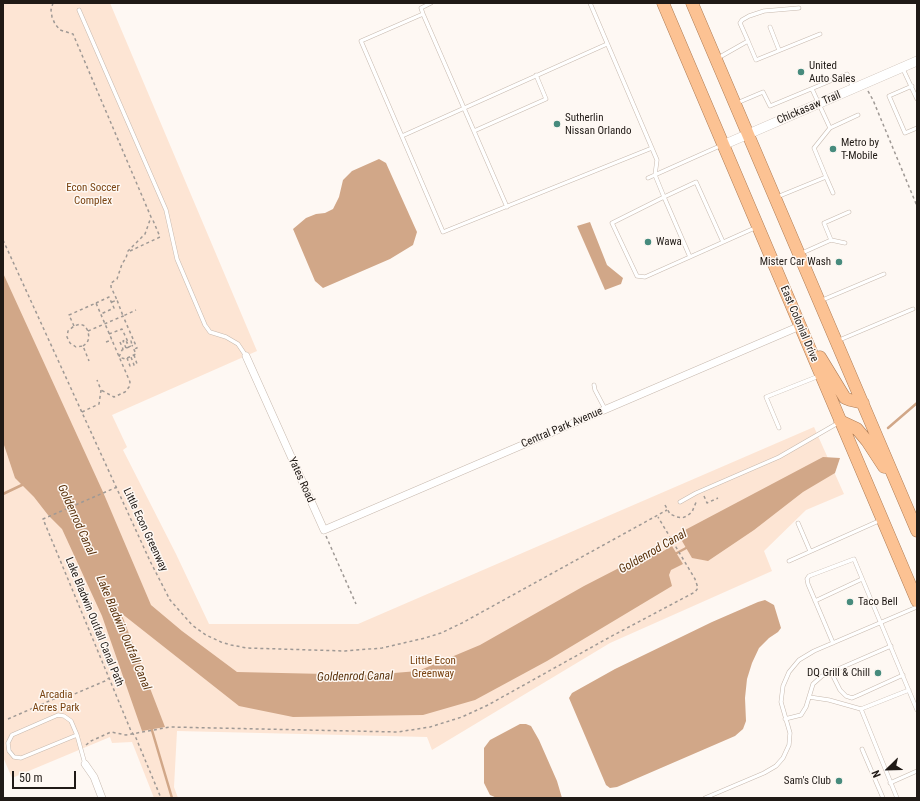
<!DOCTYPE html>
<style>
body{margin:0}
#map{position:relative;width:920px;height:801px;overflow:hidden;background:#fef8f3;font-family:"Roboto Condensed",sans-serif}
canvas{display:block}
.frame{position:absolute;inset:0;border:4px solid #201a16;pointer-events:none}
.north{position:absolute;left:868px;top:749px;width:40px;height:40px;-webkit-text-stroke:3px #fef8f3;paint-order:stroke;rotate:247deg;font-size:11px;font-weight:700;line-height:16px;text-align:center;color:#201a16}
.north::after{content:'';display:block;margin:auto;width:14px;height:18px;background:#201a16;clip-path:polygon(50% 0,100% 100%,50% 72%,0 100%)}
.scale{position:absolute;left:12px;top:771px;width:64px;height:18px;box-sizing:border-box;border:2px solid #201a16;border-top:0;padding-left:5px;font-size:12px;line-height:14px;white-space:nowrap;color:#201a16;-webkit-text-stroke:3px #fef8f3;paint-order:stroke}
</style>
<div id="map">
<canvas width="920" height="801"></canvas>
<div class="frame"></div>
<div class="north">N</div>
<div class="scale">50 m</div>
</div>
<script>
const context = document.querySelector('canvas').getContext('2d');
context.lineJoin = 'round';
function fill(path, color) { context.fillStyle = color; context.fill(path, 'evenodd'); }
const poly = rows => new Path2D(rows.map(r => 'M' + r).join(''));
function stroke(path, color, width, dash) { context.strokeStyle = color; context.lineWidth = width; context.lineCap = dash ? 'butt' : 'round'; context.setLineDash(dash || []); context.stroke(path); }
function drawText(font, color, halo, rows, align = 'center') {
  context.font = font + ' "Roboto Condensed",sans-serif'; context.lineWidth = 3; context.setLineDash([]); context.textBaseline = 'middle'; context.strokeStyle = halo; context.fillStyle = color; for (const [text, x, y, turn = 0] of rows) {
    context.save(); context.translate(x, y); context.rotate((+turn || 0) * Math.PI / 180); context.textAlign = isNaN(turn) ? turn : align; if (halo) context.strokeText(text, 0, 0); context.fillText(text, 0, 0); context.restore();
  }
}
const green = poly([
 [3,3,110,3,257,351,112,415,127,447,123,450,176,554,209,624,358,624,814,427,844,494,806,510,764,551,772,571,610,643,432,750,427,737,177,731,174,787,178,798,154,798,132,742,112,743,110,737,12,778,3,757]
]);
const water = poly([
 [379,159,386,163,417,232,413,245,390,259,323,288,315,281,293,229,306,218,316,214,325,213,333,209,339,197,343,180,352,171],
 [590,222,607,265,623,278,621,284,605,290,577,226],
 [3,273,103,492,151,605,182,631,237,672,370,675,418,671,480,645,584,586,652,551,660,553,672,546,683,564,671,570,669,575,672,586,547,661,475,700,423,715,293,717,239,706,121,613,165,727,142,731,102,616,62,529,48,515,34,497,15,478,3,442],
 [823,457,840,458,835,473,803,492,754,530,708,561,692,558,682,541,685,530],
 [765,600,774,605,781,628,778,632,769,638,759,648,752,663,747,679,745,698,746,721,743,729,735,736,617,787,610,788,606,785,569,698,572,693,615,669,712,622,758,602],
 [520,724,526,724,531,726,539,740,557,781,562,798,497,798,490,795,484,783,484,748,490,740]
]);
const stream = poly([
 [888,428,917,403],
 [3,494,24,484],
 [675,554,688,547],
 [151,727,172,798]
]);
const path = poly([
 [53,3,51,10,52,17,55,24,60,30,73,34,151,217,145,234,128,251,126,258,122,264,117,279,111,283,111,287,117,300],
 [868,91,873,100,917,206],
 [3,240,150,561,170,600,192,625,206,635,221,642,231,645,247,648,345,651,382,648,425,638,441,633,462,623,667,510],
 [130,251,160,237,152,218],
 [112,302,117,300,123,316,136,310],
 [96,303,109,297,114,308,101,314],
 [74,326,69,315,96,303,130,382,129,387,125,392,114,397,101,390],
 [88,331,123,316,137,348,134,349],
 [109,334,122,329,128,342],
 [106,342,112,340],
 [120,342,123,349],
 [83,346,87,343,89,338,88,331,85,326,80,324,74,326,68,331,67,337,70,343,76,347,83,346,89,361],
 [129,347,122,350,119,357,125,359,136,354,132,345],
 [126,348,123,341,126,340,127,343,131,341,132,345,129,347,127,343],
 [134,355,137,364],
 [127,358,130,366,134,365,131,357],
 [82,412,99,404,101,390,97,380],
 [117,487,43,519,131,731,136,738,161,798],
 [704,496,707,503,718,498],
 [665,505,670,514,677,517,682,518,687,516,692,512,697,500],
 [326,536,356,604],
 [8,719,56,698,65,698,105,681,109,678],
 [86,745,91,741,111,732,126,735,170,727,398,732,430,727,462,717,488,705,610,637,695,592,698,588,695,579,658,517]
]);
const service = poly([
 [431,3,421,8,423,14,361,41,443,232,652,148],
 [590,3,657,160,655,175,664,197,612,223,637,276,645,277,757,227],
 [79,10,166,210,177,259,205,325,210,332,226,337,238,344,246,356],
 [423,14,507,207],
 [770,27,779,50],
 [748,41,740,23,742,20,749,16,764,11,799,8],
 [718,58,748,41,756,60,820,34],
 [903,69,917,99],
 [912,86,889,96,905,133,917,128],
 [737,103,763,92,770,106,847,74,853,88],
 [830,128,858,115],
 [474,131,546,99,536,75],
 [402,136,607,44],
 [826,177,833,193],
 [648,178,722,145],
 [777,197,826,177,814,148,830,128,812,89],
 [831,240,824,223,849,212],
 [802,253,831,240,845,243],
 [690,257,664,197,696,182,723,242],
 [820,301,884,274],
 [837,341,913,309],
 [594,385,595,390,605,409],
 [779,428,766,397,819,376],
 [680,502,696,493,779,457,838,423],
 [798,523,810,551],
 [789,561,881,520],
 [815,601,862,579],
 [833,643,808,584,807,579,809,576,854,559,917,710],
 [831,672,840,690,846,696,852,698,859,695,903,675],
 [809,697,829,700,861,709],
 [785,719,801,715,806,707,813,684,822,676,891,646],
 [77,735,21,758,14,757,9,751,8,743,12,735,58,715,64,716,71,721,77,735,85,764],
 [862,749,883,798],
 [890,783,917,771],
 [705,798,764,773,776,766,783,758,789,745,790,733,781,702,783,686,789,672,799,660,814,651,917,607],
 [897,798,861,709,909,690]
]);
const minor = poly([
 [246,356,324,530,800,326],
 [85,764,94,777,102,798]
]);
const tertiary = poly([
 [723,145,917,61]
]);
const trunk = poly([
 [663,3,917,601],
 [692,3,917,531],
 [820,357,845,398,850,400,863,403],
 [840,421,857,429,867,441,884,467]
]);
const markers = [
 [801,72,4,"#478b7d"],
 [557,124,4,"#478b7d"],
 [833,149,4,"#478b7d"],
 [648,242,4,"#478b7d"],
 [839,262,4,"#478b7d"],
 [850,602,4,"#478b7d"],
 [878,673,4,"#478b7d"],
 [839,781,4,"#478b7d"]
];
const poiNames = [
 ["United",809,66],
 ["Auto Sales",809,79],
 ["Sutherlin",565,118],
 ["Nissan Orlando",565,131],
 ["Metro by",841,143],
 ["T-Mobile",841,156],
 ["Wawa",656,242],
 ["Mister Car Wash",831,262,"right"],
 ["Taco Bell",858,602],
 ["DQ Grill & Chill",870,673,"right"],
 ["Sam's Club",831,781,"right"]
];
const streetNames = [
 ["Chickasaw Trail",809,108,-23],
 ["East Colonial Drive",799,324,67],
 ["Central Park Avenue",562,428,-23],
 ["Yates Road",301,480,66],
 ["Little Econ Greenway",145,530,65],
 ["Lake Bladwin Outfall Canal Path",94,622,68]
];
const parkNames = [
 ["Econ Soccer",93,188],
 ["Complex",93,201],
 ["Little Econ",433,661],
 ["Greenway",433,674],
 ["Arcadia",56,695],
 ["Acres Park",56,708]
];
const waterNames = [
 ["Goldenrod Canal",76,520,66],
 ["Goldenrod Canal",653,552,-30],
 ["Lake Bladwin Outfall Canal",123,633,67],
 ["Goldenrod Canal",355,677,-1]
];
fill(green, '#fde5d4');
fill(water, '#d1a788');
stroke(stream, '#d1a788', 2.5);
stroke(service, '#c7b9ae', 4.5);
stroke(minor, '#c7b9ae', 8);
stroke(tertiary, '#c7b9ae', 10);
stroke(trunk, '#af7d56', 13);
stroke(path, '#9f9995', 1.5, [3, 3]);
stroke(service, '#fff', 3.5);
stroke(minor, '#fff', 7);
stroke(tertiary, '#fff', 9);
stroke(trunk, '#fcc293', 12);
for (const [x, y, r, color] of markers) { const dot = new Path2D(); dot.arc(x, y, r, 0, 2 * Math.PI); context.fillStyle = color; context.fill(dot); stroke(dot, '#fef8f3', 1.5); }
drawText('11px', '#201a16', '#fef8f3', poiNames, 'left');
drawText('11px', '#201a16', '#fef8f3', streetNames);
drawText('11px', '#7a4412', '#fef8f3', parkNames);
drawText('italic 12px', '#5a320c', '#fef8f3', waterNames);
</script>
